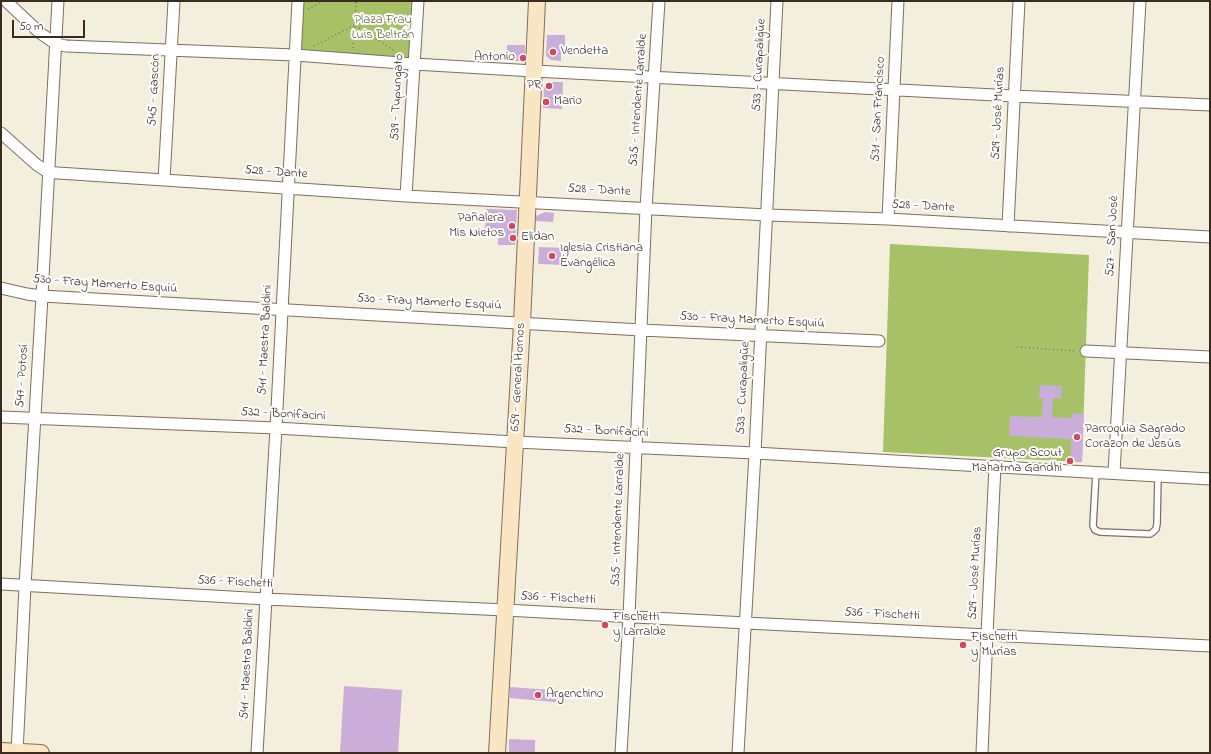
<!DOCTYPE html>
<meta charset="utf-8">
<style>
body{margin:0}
#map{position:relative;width:1211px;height:754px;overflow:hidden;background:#f4efdc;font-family:"Indie Flower",sans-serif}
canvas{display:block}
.frame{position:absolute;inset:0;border:2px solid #3b2a1e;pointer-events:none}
.scale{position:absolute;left:12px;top:20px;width:73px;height:18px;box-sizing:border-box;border:2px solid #3b2a1e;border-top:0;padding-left:5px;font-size:12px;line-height:14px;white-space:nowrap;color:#3b2a1e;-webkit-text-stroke:3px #fff;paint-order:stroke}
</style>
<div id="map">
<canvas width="1211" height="754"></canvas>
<div class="frame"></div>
<div class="scale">50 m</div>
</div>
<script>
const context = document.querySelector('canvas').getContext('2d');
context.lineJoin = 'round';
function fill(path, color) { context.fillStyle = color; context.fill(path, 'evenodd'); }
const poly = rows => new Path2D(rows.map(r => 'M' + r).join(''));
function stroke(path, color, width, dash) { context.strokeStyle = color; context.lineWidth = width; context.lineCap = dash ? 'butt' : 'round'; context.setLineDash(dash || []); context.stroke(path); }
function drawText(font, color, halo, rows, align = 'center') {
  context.font = font + ' "Indie Flower",sans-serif'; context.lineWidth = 4; context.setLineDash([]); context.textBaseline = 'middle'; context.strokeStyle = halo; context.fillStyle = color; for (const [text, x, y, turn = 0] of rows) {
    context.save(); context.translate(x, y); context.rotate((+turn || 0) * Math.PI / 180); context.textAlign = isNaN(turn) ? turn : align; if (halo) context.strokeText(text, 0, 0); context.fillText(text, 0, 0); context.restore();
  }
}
const green = poly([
 [301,1,412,1,409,57,298,52],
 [890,244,1089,255,1082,462,883,452]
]);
const building = poly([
 [547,35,565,35,565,49,561,49,561,61,551,60,546,56],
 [507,45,525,45,525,60,522,61,507,61],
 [549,82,563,82,562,109,543,108,544,86],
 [486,209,517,210,515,245,498,245,499,231,485,230],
 [545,212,554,213,553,222,536,221,536,216],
 [539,247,566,248,565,265,538,264],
 [1040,385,1062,386,1061,399,1053,398,1052,417,1072,418,1072,413,1084,414,1082,462,1071,461,1071,439,1009,436,1010,416,1042,417,1043,398,1039,398],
 [344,686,402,690,398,753,340,753],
 [510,687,566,691,565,703,510,698],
 [509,739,535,740,535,753,509,753]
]);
const path = poly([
 [308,9,324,1],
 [314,46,355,25,356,1],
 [353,48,355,25,396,52],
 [1017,347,1076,351]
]);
const lane = poly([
 [1096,472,1093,526,1095,530,1100,532,1150,534,1153,532,1156,529,1157,524,1158,476]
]);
const street = poly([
 [6,1,40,33,56,44,66,46,295,55,414,64,534,71,1014,96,1210,105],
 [1,133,37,165,48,172,58,173,406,196,767,215,888,219,1210,237],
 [164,180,174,1],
 [406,196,418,1],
 [888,219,898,1],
 [1008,226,1019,1],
 [1,288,27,294,42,296,641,330,879,341],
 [1086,351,1210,357],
 [1,417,276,428,515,442,755,453,1210,479],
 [1114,473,1140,1],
 [1,584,266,599,505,610,746,623,1210,646],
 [17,753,25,586,42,296,58,1],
 [257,753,276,428,298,1],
 [621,753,629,617,646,208,659,1],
 [738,753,755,453,777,1],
 [982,753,987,634,995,466]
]);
const secondary = poly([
 [1,751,41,753],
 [497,753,522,323,537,1]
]);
const markers = [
 [553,52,4,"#d1495b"],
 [523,58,4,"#d1495b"],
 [549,86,4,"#d1495b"],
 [546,102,4,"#d1495b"],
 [512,226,4,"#d1495b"],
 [513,238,4,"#d1495b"],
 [552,256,4,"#d1495b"],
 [1077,437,4,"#d1495b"],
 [1070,461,4,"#d1495b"],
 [605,625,4,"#d1495b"],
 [963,645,4,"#d1495b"],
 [538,695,4,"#d1495b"]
];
const parkNames = [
 ["Plaza Fray",383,21],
 ["Luis Beltrán",383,36]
];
const poiNames = [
 ["Vendetta",561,52],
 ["Antonio",515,58,"right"],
 ["PR",541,86,"right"],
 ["Mario",554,102],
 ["Pañalera",504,219,"right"],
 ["Mis Nietos",504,234,"right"],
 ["Elidan",521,238],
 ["Iglesia Cristiana",560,249],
 ["Evangélica",560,264],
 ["Parroquia Sagrado",1085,430],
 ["Corazon de Jesús",1085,445],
 ["Grupo Scout",1062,454,"right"],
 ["Mahatma Gandhi",1062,469,"right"],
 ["Fischetti",613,618],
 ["y Larralde",613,633],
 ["Fischetti",971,638],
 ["y Murías",971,653],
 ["Argenchino",546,695]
];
const streetNames = [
 ["533 - Curapaligüe",760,65,-87],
 ["545 - Gascón",155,90,-87],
 ["539 - Tupungato",398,97,-87],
 ["535 - Intendente Larralde",639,100,-86],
 ["531 - San Francisco",879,109,-87],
 ["529 - José Murías",999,113,-87],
 ["528 - Dante",276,173,4],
 ["528 - Dante",599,191,3],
 ["528 - Dante",923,207,3],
 ["527 - San José",1113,236,-87],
 ["530 - Fray Mamerto Esquiú",105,285,4],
 ["530 - Fray Mamerto Esquiú",429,303,3],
 ["530 - Fray Mamerto Esquiú",752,321,3],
 ["541 - Maestra Baldini",266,340,-87],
 ["547 - Potosí",23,376,-86],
 ["659 - General Hornos",519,377,-87],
 ["533 - Curapaligüe",744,388,-87],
 ["532 - Bonifacini",283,415,3],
 ["532 - Bonifacini",606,432,3],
 ["535 - Intendente Larralde",619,520,-88],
 ["529 - José Murías",976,573,-87],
 ["536 - Fischetti",235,583,3],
 ["536 - Fischetti",558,599,3],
 ["536 - Fischetti",882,615,3],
 ["541 - Maestra Baldini",248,664,-87]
];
fill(green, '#a7c167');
fill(building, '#caadd8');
stroke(lane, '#7c6f60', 8);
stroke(street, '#7c6f60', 13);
stroke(secondary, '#7c6f60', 18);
stroke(path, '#7c6f60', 1.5, [1, 3]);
stroke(lane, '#fff', 5.5);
stroke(street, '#fff', 11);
stroke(secondary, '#fbe6c4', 16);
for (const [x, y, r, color] of markers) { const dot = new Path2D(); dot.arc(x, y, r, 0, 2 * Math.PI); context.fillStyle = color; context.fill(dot); stroke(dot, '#fff', 1.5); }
drawText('13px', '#615f38', '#fff', parkNames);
drawText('13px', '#3b2a1e', '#fff', poiNames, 'left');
drawText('13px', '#3b2a1e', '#fff', streetNames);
</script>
